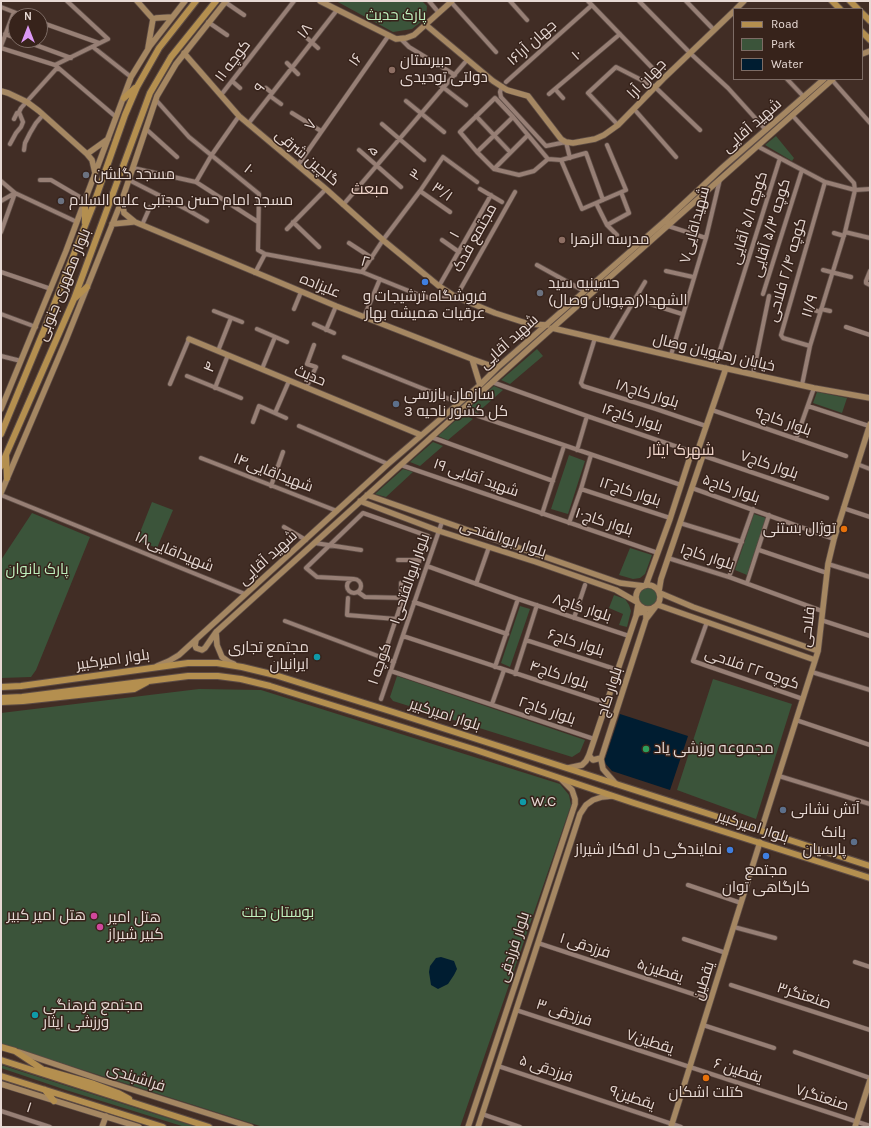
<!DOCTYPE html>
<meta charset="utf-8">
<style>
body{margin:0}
#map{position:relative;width:871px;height:1128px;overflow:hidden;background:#412d25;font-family:Karla,sans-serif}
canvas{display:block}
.frame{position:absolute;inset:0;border:2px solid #e7d9d4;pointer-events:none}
.legend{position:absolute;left:733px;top:8px;width:130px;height:72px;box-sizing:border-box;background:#37231b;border:1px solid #7d6c65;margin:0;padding:5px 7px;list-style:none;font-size:12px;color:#e7d9d4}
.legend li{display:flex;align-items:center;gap:8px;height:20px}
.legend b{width:20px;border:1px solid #7d6c65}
.north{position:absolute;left:8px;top:8px;width:40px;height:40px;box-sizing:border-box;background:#37231b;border:1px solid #7d6c65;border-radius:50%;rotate:0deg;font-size:11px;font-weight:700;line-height:16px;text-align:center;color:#e7d9d4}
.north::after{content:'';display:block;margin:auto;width:14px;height:18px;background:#dc99f5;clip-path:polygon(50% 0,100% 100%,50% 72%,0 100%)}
</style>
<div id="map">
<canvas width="871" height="1128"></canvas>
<div class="frame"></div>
<ul class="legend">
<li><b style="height:5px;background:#b48f4f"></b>Road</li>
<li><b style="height:11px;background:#3b543a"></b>Park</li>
<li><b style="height:11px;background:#001d31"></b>Water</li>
</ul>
<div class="north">N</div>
</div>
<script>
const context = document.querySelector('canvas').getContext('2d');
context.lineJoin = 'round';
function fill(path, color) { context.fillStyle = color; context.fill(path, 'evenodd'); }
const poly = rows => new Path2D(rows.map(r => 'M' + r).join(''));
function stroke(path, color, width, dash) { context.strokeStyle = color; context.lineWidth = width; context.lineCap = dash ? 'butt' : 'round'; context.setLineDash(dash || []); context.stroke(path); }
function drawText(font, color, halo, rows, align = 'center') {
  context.font = font + ' Karla,Cairo,sans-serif'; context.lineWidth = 3; context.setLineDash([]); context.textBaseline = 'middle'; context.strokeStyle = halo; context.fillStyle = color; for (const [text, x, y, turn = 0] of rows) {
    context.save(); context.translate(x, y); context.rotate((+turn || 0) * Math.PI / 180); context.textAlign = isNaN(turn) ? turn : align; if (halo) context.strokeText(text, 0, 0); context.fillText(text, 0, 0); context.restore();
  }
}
const green = poly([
 [336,1,422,1,427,6,426,18,412,29,393,32],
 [776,136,794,158,792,161,765,145],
 [537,349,543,356,510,384,501,380],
 [494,386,503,390,477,413,468,409],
 [817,392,847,398,842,413,813,403],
 [463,414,473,419,448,440,438,436],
 [433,442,443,446,420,466,410,462],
 [569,455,585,461,568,514,551,509],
 [403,469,413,472,386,497,375,494],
 [152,502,173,510,157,548,137,540],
 [32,513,90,537,36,670,31,677,1,678,1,560],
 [754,514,766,518,747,575,735,570],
 [630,548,652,555,645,574,640,578,633,579,619,575],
 '638 597a10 10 0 1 1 20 0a10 10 0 1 1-20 0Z',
 [614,595,625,599,629,605,631,611,627,627,619,625,623,614,609,608],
 [520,606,530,609,510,667,501,663],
 [397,676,585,740,580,752,572,757,393,701,390,697],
 [713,679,792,704,756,819,677,790],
 [199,689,261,690,560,784,569,795,571,805,460,1127,263,1127,1,1044,1,713],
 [1,1065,158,1115,197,1127,185,1127,66,1090,1,1068]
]);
const water = poly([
 [620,714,688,736,670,790,612,771,604,762],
 [441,957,454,961,457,969,454,975,448,984,438,989,431,985,429,972,430,966,436,958]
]);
const street = poly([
 [429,1,439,13],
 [510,1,527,20],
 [588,1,663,79],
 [639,1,690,53,728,88,766,130],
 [686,1,714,30],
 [225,2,244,15],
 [451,2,496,52],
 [1,7,24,16],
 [40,22,99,43],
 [208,22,227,35],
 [5,34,16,38],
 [307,38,318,48],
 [401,39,409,47,455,75],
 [22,40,71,58],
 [1,46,14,12],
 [93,47,131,77],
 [1,48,55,65,116,117],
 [287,63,298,74],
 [55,65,108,39,67,1],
 [431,78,466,105],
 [787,79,804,97],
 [832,80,870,123],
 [232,81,240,88],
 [506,82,592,5],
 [502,86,500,92,501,97,546,146,566,142,570,158],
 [266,88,272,93],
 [555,89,563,98],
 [549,94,620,34],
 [221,95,294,1],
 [270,96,281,104],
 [156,100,189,137,259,194,258,250,265,254,362,272,414,293,433,299,456,297,515,192],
 [406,101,444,132],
 [634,109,676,157],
 [292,113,321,131],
 [792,115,854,183,855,190,845,232,810,346,802,385],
 [476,116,510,152],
 [14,119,17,113,19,112],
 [248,124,337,10],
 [382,124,424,160],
 [618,125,588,93,616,67,655,87,700,130],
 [146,129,177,157],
 [10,144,16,133,21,127,23,122,19,112,21,108,57,68],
 [757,146,825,182,855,190,870,189],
 [24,150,25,143,30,133,36,123,43,115],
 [359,150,401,187],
 [477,152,513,117],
 [548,159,534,171,519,175,494,169,477,152,460,132,495,98,513,117,548,159,561,160,586,153,603,200],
 [561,160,582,209,626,190,607,145],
 [298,165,389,35],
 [133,168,196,182,258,222],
 [494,169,528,135],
 [40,180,51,180,85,200],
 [129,180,188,210,207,221],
 [1,181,15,193,77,222],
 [196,182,211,156,239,116],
 [480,189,502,202],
 [420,191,450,212],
 [1,201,15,193],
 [596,203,607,225,617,235],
 [343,205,467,60],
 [293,222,319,247],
 [142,225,150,207],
 [607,225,629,213,621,192],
 [668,226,706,238],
 [287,229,326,189],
 [1,232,15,193],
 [845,232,870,238],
 [834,233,844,236],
 [442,240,459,252],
 [349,243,372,258],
 [537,265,584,291],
 [823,270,851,277],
 [666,271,693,277],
 [870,271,866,281,866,283,870,285],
 [1,272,51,289],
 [362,272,383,240,420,191,443,157,477,182],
 [255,273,265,254],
 [439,286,491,195],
 [763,294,802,170],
 [647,303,682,314],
 [294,309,301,292],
 [811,309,820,312],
 [821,309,830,311],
 [214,311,242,322],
 [1,314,36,327],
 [364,317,380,279],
 [314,324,334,333],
 [846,327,870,335],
 [257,329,287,342],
 [326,330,336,306],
 [595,338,581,383,583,386,656,409,706,426],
 [610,341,645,282],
 [810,346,783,338,781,335,825,182],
 [218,351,231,318],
 [671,355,706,238,720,179],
 [1,356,21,361],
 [344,357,459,403],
 [715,366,780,158],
 [262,369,275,337],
 [753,374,769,296],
 [187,376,241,398],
 [492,382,587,416,827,498],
 [170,384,189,339],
 [215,388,228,355],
 [306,388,316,367,307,364,314,345],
 [808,406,869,426],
 [461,410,681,485],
 [712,410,846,456],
 [275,413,289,381],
 [253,422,259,406,286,418],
 [299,426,388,464],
 [431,437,553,481],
 [796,439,814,388],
 [577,450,587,416],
 [201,458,337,511],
 [857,464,870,469],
 [401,465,658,553],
 [271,486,283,452],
 [692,488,834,539],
 [581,489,670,518],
 [1,495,245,594],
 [843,508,870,517],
 [542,514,564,446],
 [569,523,581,489,591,455],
 [680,523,742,542],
 [284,527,306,540],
 [315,543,361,550],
 [759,550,827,573],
 [668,558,729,577,822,611],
 [398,560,419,560],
 [828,564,870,577],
 [427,566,518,599,629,636],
 [729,577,753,509],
 [354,579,317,577,306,568,363,513,428,536,406,598,365,597,358,592],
 '347 586a7 7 0 1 1 14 0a7 7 0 1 1-14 0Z',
 [747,583,769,515],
 [476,584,489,547],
 [348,598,347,615,396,619],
 [401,598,401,583],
 [414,602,507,634],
 [574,618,585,585],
 [821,620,870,636],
 [285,621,394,662],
 [707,622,693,661,803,699],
 [403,636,606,703],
 [526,640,618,670],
 [383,658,402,601],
 [495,667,518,599],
 [391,671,594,739],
 [812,672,870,690],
 [515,674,537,605],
 [381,699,442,522],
 [492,704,504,670],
 [796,720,870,745],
 [779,776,870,804],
 [688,885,741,903],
 [734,927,775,938],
 [684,939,726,953],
 [538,943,711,1000],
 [855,962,870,967],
 [731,985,870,1030],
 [516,1010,870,1126],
 [703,1025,774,1048],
 [795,1052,870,1078],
 [498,1066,681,1127],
 [1,1111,50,1127],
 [482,1114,520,1127]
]);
const secondary = poly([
 [137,1,153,19],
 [320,1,396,39,406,38,414,35,452,1],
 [736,9,744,1],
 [153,19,156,18,172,17],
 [426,25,493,81,507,90,528,96,561,139,566,142,573,143,595,139,604,135,618,125,663,79,734,11],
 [148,48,153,19],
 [184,53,239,116,326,189,383,240,439,286,456,297,495,313,529,324,547,325],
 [862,54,870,51],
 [1,91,8,93,27,102,39,111,87,154,92,160,95,173],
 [87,154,108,139],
 [122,200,124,213,135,222,336,306,472,359,497,368],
 [112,224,133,222],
 [552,328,715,366,814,388,870,398],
 [189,339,421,435],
 [472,359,480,385],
 [1,409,66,251,131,77,150,46,185,1],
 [697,453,726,368],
 [1,493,66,340,122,200,157,96,176,64,226,1],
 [367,495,620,583,644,586],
 [360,501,439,531,536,562,616,590,637,602],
 '636 597a12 12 0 1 1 24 0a12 12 0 1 1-24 0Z',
 [646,585,670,519,692,451],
 [659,591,661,579,703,455],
 [660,593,693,607,818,651],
 [658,605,815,660],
 [636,616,638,613,643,612,646,614,646,619],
 [196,640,195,645,196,648,202,650,205,648,216,632],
 [234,664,229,662,222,657,217,645,216,632,530,348,833,79],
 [157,666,169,661,179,655,388,464,480,385,497,368,666,220,723,167,824,79],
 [589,755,591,758,593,760,601,758],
 [568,768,582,765,586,761,589,755,636,616,638,604],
 [616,784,603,769,601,759,646,619,656,606],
 [761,831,818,651,828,564,834,539,870,424],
 [19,1052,102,1080,251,1127],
 [1,1084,139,1127],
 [102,1127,106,1116],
 [468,1127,575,804,575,799,572,790,561,779],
 [478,1127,580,814,586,805,593,800,602,797,612,796],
 [671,1127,760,842],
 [855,1127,870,1080]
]);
const primary = poly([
 [832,1,840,9],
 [850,1,858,9],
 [862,13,870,21],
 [862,32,870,40],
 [124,98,135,88],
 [85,223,85,200],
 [75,298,87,287],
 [1,434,44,330,94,203,125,115,137,87,159,48,196,1],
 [6,456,7,478],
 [1,466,74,299,150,93,171,57,216,1],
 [1,687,21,686,188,663,217,663,242,667,275,675,393,712,870,866],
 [1,698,22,697,188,676,218,676,241,679,270,686,476,750,634,803,870,878],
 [1,702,23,701,134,689,147,682],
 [1,1047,15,1051,42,1069],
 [1,1060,209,1127],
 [45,1070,94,1084,118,1093,129,1099],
 [1,1076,163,1127],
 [45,1090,54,1101]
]);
const markers = [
 [392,70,4,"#8d6e63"],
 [86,175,4,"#6b7280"],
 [61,201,4,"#6b7280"],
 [562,240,4,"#8d6e63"],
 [425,282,4,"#3f7fe0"],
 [540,293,4,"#6b7280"],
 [396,404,4,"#5c6f8a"],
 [844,529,4,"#e8710a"],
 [317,657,4,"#0f9aa8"],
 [646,749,4,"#2e9e5b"],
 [523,802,4,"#0f9aa8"],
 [783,810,4,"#5c6f8a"],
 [854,842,4,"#5c6f8a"],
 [730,850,4,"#3f7fe0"],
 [766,856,4,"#3f7fe0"],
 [94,916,4,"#d1479c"],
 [100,927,4,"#d1479c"],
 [35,1015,4,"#0f9aa8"],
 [706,1078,4,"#e8710a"]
];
const parkNames = [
 ["پارک حدیث",396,16],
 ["پارک بانوان",37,570],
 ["بوستان جنت",278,913]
];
const streetNames = [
 ["۱۸",305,31,-52],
 ["جهان آرا۱۶",532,43,-42],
 ["۱۰",577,55,-41],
 ["۱۶",356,60,-55],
 ["کوچه ۱۱",233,61,-53],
 ["جهان آرا",647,79,-46],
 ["۹",260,88,-52],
 ["۷",311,125,-56],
 ["شهید آقایی",752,126,-41],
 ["۵",373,151,-49],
 ["گلچین شرقی",307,158,40],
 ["۱۰",249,170,38],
 ["۳",416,175,-56],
 ["۳/۱",442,192,35],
 ["کوچه ۵/۱ آقایی",749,218,-73],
 ["شهیداقایی۷",695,225,-75],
 ["کوچه ۵/۳ آقایی",771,228,-73],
 ["۱",455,235,-61],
 ["مجتمع فدک",475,238,-61],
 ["۲",365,262,16],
 ["کوچه ۲/۴ فلاحی",787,270,-74],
 ["بلوار مطهری جنوبی",64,285,-68],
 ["علیزاده",320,286,22],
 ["۱۱/۹",810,306,-73],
 ["شهید آقایی",509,342,-42],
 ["خیابان رهپویان وصال",714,353,13],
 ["۴",210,367,-69],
 ["حدیث",310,376,22],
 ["بلوار کاج۱۸",647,394,17],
 ["بلوار کاج۱۶",632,418,18],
 ["بلوار کاج۹",783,422,19],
 ["بلوار کاج۷",769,465,19],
 ["شهیداقایی۱۴",273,473,21],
 ["شهید آقایی ۱۹",476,478,19],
 ["بلوار کاج۵",731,489,19],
 ["بلوار کاج۱۲",630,492,18],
 ["بلوار کاج۱۰",604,522,18],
 ["بلوار ابوالفتحی",503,539,18],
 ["شهیداقایی۱۸",174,552,22],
 ["بلوار کاج۱",707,557,18],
 ["شهید آقایی",268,558,-42],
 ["بلوار ابوالفتحی۱",410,579,-71],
 ["بلوار کاج۸",582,608,18],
 ["فلاحی",808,627,-83],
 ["بلوار کاج۶",576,643,18],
 ["بلوار امیرکبیر",113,660,-8],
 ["کوچه ۱",380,664,-71],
 ["کوچه ۲۲ فلاحی",752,669,19],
 ["بلوار کاج۴",559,675,18],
 ["بلوار کاج",610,692,-72],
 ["بلوار کاج۲",547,711,19],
 ["بلوار امیرکبیر",445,715,18],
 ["بلوار امیرکبیر",753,827,18],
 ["فرزدقی ۱",585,946,18],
 ["بلوار فرزدقی",514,947,-72],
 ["یقطین۵",660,971,18],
 ["یقطین",704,981,-73],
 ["صنعتگر۳",804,996,18],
 ["فرزدقی ۳",564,1013,18],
 ["یقطین۷",650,1042,18],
 ["فرزدقی ۵",546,1069,19],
 ["یقطین ۶",738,1071,18],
 ["فراشبندی",136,1078,18],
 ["یقطین۹",632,1098,19],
 ["صنعتگر۷",822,1098,18],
 ["۱",29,1108,18]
];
const poiNames = [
 ["دبیرستان",400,61],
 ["دولتی توحیدی",400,78],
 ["مسجد گلشن",94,175],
 ["مسجد امام حسن مجتبی علیه السلام",69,201],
 ["مدرسه الزهرا",570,240],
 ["حسینیه سید",548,284],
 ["الشهدا(رهپویان وصال)",548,301],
 ["فروشگاه ترشیجات و",425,297,"center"],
 ["عرقیات همیشه بهار",425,314,"center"],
 ["سازمان بازرسی",404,395],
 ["کل کشور ناحیه 3",404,412],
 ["توژال بستنی",836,529,"right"],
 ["مجتمع تجاری",309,648,"right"],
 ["ایرانیان",309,665,"right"],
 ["مجموعه ورزشی یاد",654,749],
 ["W.C",531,802],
 ["آتش نشانی",791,810],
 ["بانک",846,833,"right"],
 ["پارسیان",846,850,"right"],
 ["نمایندگی دل افکار شیراز",722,850,"right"],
 ["مجتمع",766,871,"center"],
 ["کارگاهی توان",766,888,"center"],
 ["هتل امیر کبیر",86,916,"right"],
 ["هتل امیر",108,918],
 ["کبیر شیراز",108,935],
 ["مجتمع فرهنگی",43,1006],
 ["ورزشی ایثار",43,1023],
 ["کتلت اشکان",706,1093,"center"]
];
const neighbourhoodNames = [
 ["مبعث",370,189],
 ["شهرک ایثار",681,450]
];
fill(green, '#3b543a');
fill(water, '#001d31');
stroke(street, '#5d4c45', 5.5);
stroke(secondary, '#5d4c45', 7);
stroke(primary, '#5d4c45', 8);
stroke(street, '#977f75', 4);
stroke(secondary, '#a58762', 5.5);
stroke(primary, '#b48f4f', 6);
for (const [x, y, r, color] of markers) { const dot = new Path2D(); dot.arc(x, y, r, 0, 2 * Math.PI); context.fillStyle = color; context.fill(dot); stroke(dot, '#37231b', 1.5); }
drawText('15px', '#bff0bd', '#37231b', parkNames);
drawText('15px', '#e7d9d4', '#37231b', streetNames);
drawText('15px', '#e7d9d4', '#37231b', poiNames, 'left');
drawText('16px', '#efd4ca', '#37231b', neighbourhoodNames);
</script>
